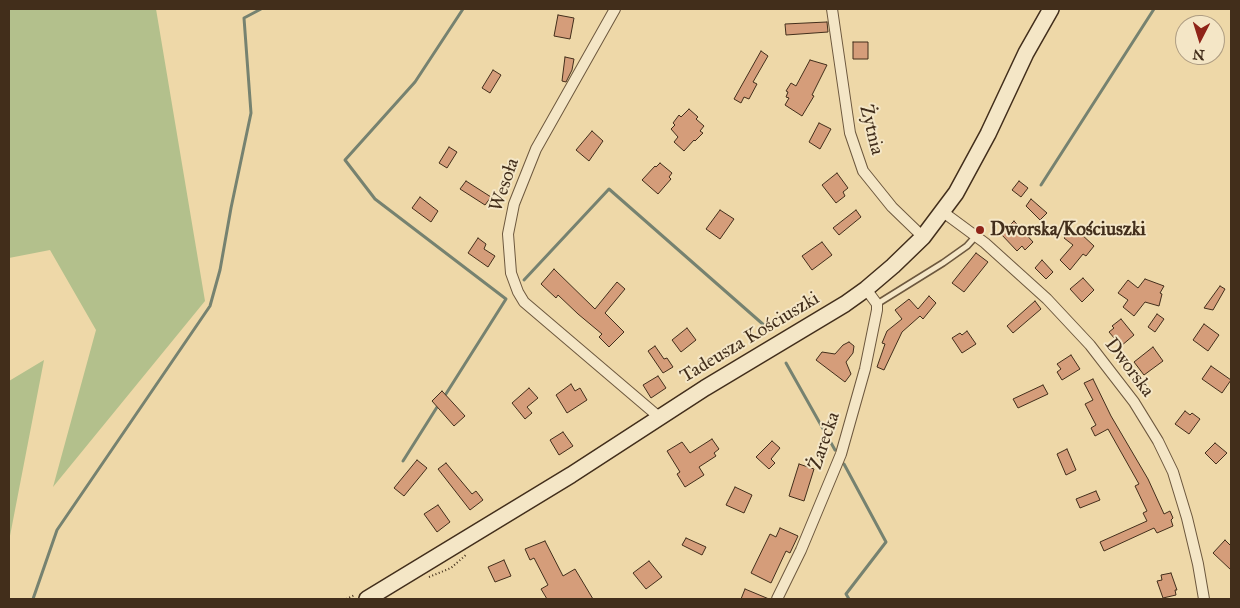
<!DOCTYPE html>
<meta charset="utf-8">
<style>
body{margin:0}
#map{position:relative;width:1240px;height:608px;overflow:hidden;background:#eed8a8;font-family:"IM FELL Great Primer",serif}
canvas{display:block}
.frame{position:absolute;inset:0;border:10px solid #422e1b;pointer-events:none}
.north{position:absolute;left:1175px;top:15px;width:50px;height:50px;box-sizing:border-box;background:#f4e6c6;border:1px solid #ad9c82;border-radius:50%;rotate:185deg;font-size:14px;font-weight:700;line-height:20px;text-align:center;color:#422e1b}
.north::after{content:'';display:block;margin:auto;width:18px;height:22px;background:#8f2418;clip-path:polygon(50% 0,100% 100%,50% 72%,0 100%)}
</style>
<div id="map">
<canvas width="1240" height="608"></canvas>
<div class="frame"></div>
<div class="north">N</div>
</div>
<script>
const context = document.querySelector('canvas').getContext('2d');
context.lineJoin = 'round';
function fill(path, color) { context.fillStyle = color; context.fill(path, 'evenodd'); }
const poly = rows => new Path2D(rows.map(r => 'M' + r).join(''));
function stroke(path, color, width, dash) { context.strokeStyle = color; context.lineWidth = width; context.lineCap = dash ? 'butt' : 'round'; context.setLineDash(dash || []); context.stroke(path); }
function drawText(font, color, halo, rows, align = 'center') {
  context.font = font + ' "IM FELL Great Primer",serif'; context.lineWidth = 4; context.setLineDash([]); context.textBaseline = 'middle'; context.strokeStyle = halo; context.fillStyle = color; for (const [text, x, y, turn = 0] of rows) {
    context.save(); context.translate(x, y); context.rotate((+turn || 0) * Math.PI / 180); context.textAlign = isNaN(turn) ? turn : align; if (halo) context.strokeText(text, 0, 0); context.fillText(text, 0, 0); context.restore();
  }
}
const green = poly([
 [9,9,156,9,205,301,53,487,96,330,50,250,9,258],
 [44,360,9,541,9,381]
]);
const stream = poly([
 [1041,185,1154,9],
 [524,280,609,189,765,326],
 [786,363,835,450],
 [444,397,506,299,375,199,345,160,415,82,463,9],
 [403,461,439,404],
 [844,464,886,542,846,594,849,599],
 [33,599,57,530,210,306,220,270,231,208,251,113,244,18,261,9]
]);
const building = poly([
 [558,15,574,18,570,39,554,36,558,15],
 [827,22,828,32,786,35,785,24,827,22],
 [853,42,868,42,868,59,853,59,853,42],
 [761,51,768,56,753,82,757,84,749,99,744,97,741,103,734,99,761,51],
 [565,57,574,59,572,70,566,82,562,81,565,57],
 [810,60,827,65,812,95,814,96,802,116,785,105,789,98,786,97,788,92,786,91,791,83,796,86,810,60],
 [493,70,501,75,490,93,482,88,493,70],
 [689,109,698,117,696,119,704,126,700,131,703,133,695,141,694,140,684,151,674,142,678,137,671,129,675,125,673,123,679,115,681,117,689,109],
 [819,123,831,129,820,149,809,142,819,123],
 [592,131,603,141,589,161,576,150,592,131],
 [449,147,457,152,447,168,439,163,449,147],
 [660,163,672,173,669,177,671,179,658,194,642,180,655,166,656,167,660,163],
 [837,173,848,188,843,192,845,196,836,203,822,185,837,173],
 [466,181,491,197,485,205,460,189,466,181],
 [1019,181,1028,188,1021,197,1012,190,1019,181],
 [420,197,438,211,431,222,412,208,420,197],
 [1031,199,1047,213,1040,220,1026,206,1031,199],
 [720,210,734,219,720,239,706,229,720,210],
 [856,210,861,217,839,235,833,228,856,210],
 [1014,221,1033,242,1025,250,1022,246,1017,251,1001,234,1014,221],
 [1070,231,1077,237,1080,233,1094,246,1086,256,1083,254,1070,270,1060,260,1073,245,1064,238,1070,231],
 [478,238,486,244,484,249,495,256,488,267,468,253,478,238],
 [822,242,832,255,812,270,802,256,822,242],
 [976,253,988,262,964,292,952,283,976,253],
 [1042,260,1053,272,1046,279,1035,268,1042,260],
 [554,269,595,309,617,282,625,289,605,313,624,332,609,347,599,337,602,334,578,314,558,295,556,298,541,284,554,269],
 [1083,278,1094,290,1082,302,1070,289,1083,278],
 [1145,279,1164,286,1160,293,1162,294,1159,306,1145,302,1134,316,1123,307,1128,300,1118,293,1128,280,1138,288,1145,279],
 [1220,286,1225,289,1213,310,1204,308,1220,286],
 [929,296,936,303,923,319,920,316,902,332,884,370,877,367,885,344,882,343,887,331,902,319,895,310,909,299,918,309,929,296],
 [1035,301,1041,309,1013,333,1007,326,1035,301],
 [1157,314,1164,319,1155,332,1148,327,1157,314],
 [1121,319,1134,335,1121,346,1109,332,1114,328,1112,326,1121,319],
 [1204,324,1219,335,1208,351,1193,340,1204,324],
 [687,328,696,340,681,352,672,340,687,328],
 [967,331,976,344,962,353,952,338,960,333,962,335,967,331],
 [849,342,854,346,853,353,846,362,851,374,845,382,816,360,822,352,835,354,843,345,849,342],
 [655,346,664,359,667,358,673,367,663,373,648,351,655,346],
 [1153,347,1163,361,1144,375,1134,362,1153,347],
 [1071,355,1080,369,1062,380,1057,372,1061,369,1057,364,1071,355],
 [1211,366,1231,380,1222,393,1202,379,1211,366],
 [658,376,666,388,651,398,643,385,658,376],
 [1093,379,1111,416,1148,479,1164,514,1170,511,1173,518,1171,520,1173,526,1157,533,1154,528,1104,551,1100,542,1147,521,1143,513,1147,511,1135,486,1139,484,1108,429,1095,436,1091,428,1096,425,1085,404,1093,400,1084,383,1093,379],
 [571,384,575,391,580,388,587,400,567,413,556,395,571,384],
 [1043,385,1048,394,1018,408,1013,399,1043,385],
 [529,388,538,398,527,407,532,413,525,419,512,403,529,388],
 [442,391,465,416,454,426,432,401,442,391],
 [1185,411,1190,415,1192,413,1200,419,1189,434,1175,424,1185,411],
 [563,432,573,446,559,455,550,440,563,432],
 [712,439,719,449,714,453,716,456,699,467,704,475,685,487,677,474,680,472,667,451,682,442,690,453,712,439],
 [772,441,780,448,771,459,775,463,769,469,756,457,772,441],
 [1215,443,1227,453,1216,464,1205,453,1215,443],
 [1067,449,1076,470,1066,475,1057,454,1067,449],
 [417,460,427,468,404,496,394,488,417,460],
 [446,463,472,494,476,491,483,500,470,510,438,469,446,463],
 [799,464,814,469,804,501,789,496,799,464],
 [735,487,752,495,744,513,726,505,735,487],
 [1096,491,1100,500,1080,508,1076,499,1096,491],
 [438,505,450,522,437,532,424,514,438,505],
 [780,528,798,536,790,553,786,551,771,583,751,573,770,534,776,537,780,528],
 [686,538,706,547,702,555,682,545,686,538],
 [1225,540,1231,546,1231,570,1213,553,1225,540],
 [545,541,563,576,575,569,593,599,547,599,541,589,548,585,534,558,530,560,525,549,545,541],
 [504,560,511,576,495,582,488,567,504,560],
 [649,561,662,577,646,589,633,573,649,561],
 [1171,573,1177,590,1175,590,1176,595,1163,598,1157,581,1162,580,1161,575,1171,573],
 [745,589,769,599,741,599,745,589]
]);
const path = poly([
 [429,577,451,568,467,554],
 [346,599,355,595]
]);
const service = poly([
 [877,304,943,263,967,246,976,236]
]);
const minor = poly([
 [615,9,536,149,514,204,508,234,511,273,518,292,524,302,659,417],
 [832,9,850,133,863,171,892,207,923,237],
 [943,212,985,243,1047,299,1090,345,1134,402,1158,441,1173,472,1187,518,1198,564,1204,599],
 [777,599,801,550,841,454,865,369,877,310,877,304,866,289]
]);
const secondary = poly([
 [367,599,571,475,705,388,845,304,866,289,893,266,923,237,956,193,988,134,1026,53,1051,9]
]);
const markers = [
 [980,230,5,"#8f2418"]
];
const streetNames = [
 ["Żytnia",871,130,76],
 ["Wesoła",505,185,-71],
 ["Tadeusza Kościuszki",750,338,-31],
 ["Dworska",1129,368,53],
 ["Żarecka",825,441,-71]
];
const poiNames = [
 ["Dworska/Kościuszki",990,230]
];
fill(green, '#b3c08c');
stroke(stream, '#768270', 3);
fill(building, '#d59d7a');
stroke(building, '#422e1b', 1);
stroke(service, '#6d583e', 8);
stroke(minor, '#6d583e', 12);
stroke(secondary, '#422e1b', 18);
stroke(path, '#422e1b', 2, [1, 2.5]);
stroke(service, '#f4e6c6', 5);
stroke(minor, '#f4e6c6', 10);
stroke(secondary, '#f4e6c6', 15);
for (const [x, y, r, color] of markers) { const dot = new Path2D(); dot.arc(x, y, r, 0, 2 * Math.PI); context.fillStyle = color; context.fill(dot); stroke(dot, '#f4e6c6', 2); }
drawText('19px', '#422e1b', '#f4e6c6', streetNames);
drawText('bold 19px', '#422e1b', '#f4e6c6', poiNames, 'left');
</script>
